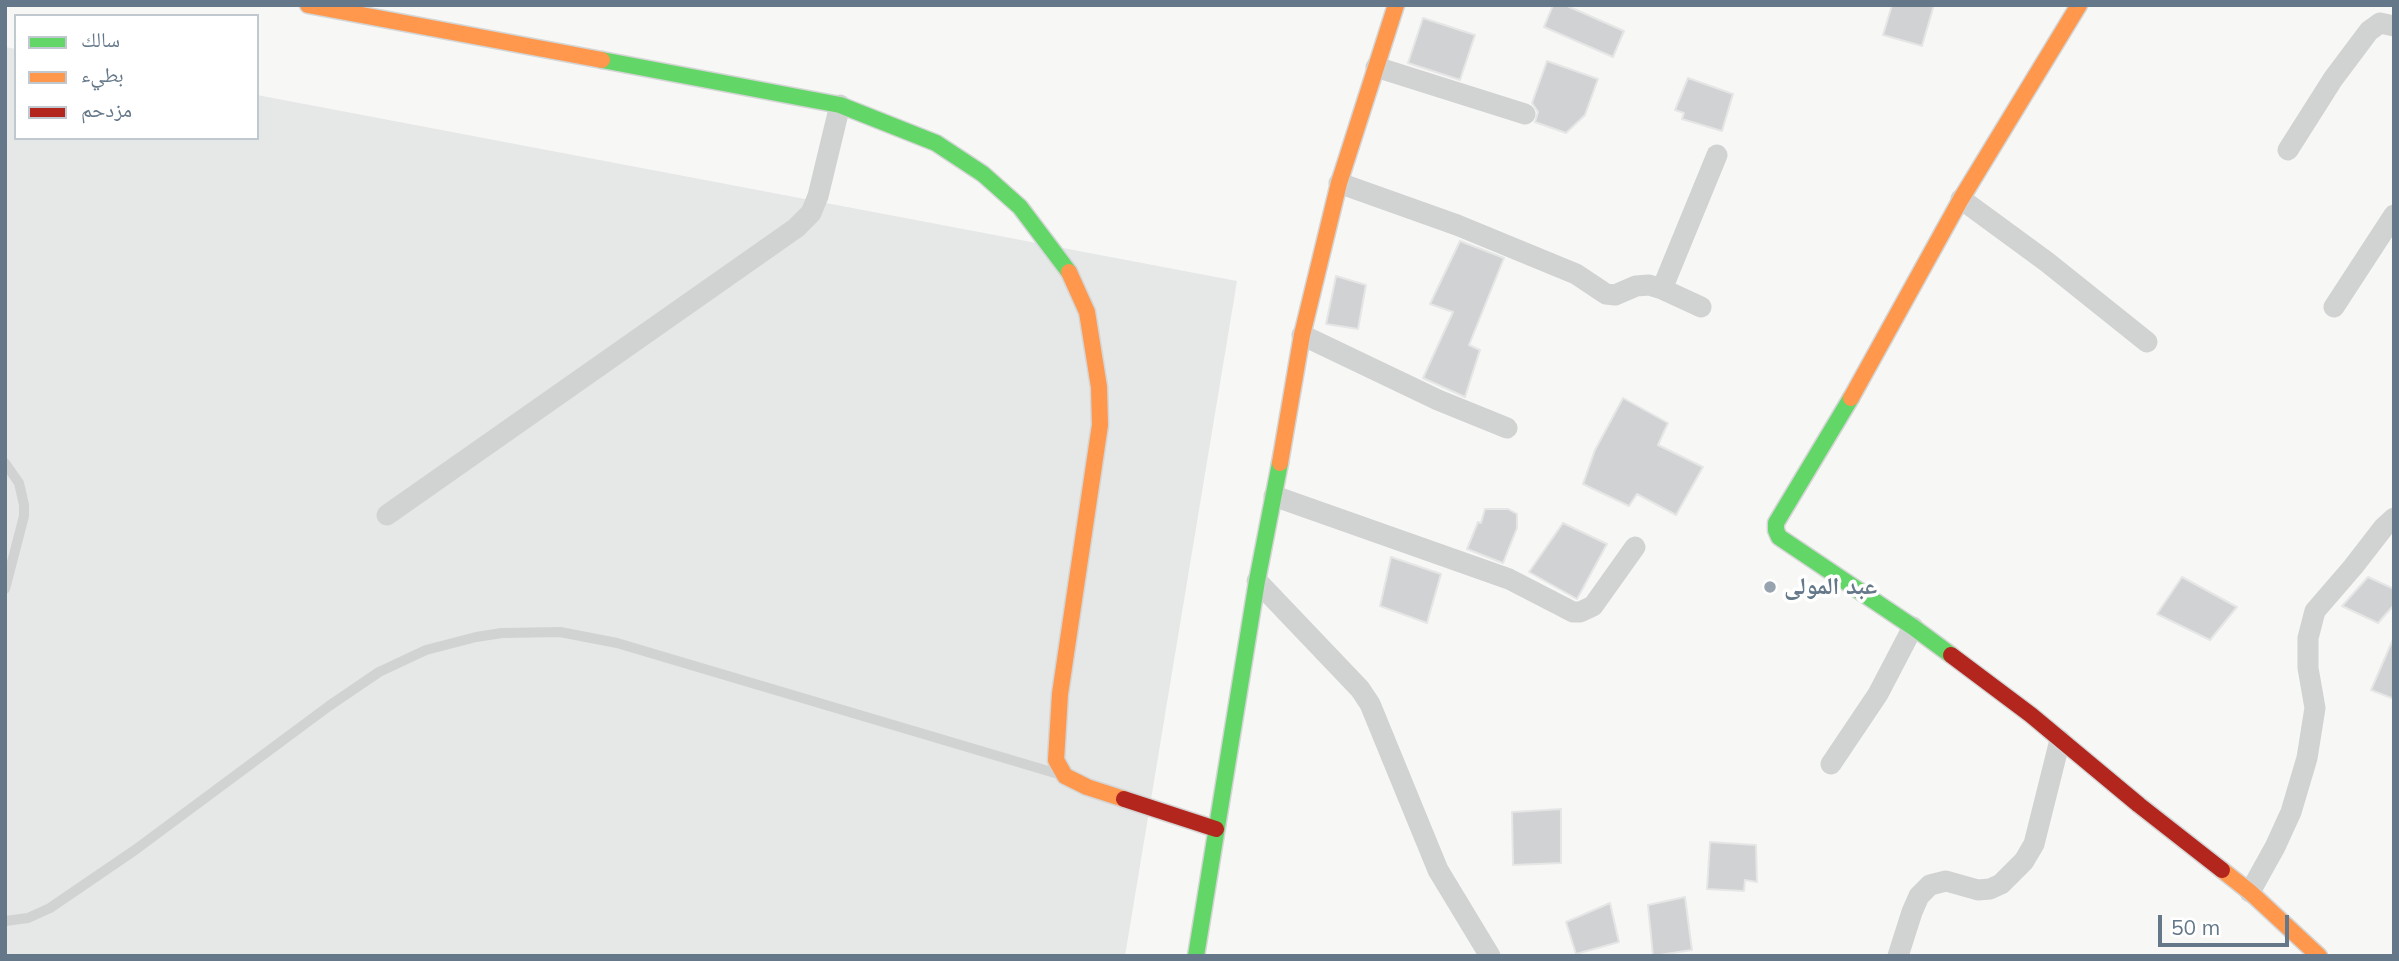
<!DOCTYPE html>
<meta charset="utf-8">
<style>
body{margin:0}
#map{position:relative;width:2399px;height:961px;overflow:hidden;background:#f7f7f6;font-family:Mulish,"Noto Naskh Arabic",sans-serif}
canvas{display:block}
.frame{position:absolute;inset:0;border:7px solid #647889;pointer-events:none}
.legend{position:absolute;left:14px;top:14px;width:245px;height:126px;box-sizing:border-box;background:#fff;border:2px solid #c1c9d0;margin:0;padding:9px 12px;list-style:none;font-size:21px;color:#647889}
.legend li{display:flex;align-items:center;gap:14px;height:35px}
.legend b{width:35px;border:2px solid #c1c9d0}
.scale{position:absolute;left:2158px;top:915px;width:131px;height:32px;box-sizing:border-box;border:4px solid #647889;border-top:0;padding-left:9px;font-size:21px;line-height:24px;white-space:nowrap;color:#647889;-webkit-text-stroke:5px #fff;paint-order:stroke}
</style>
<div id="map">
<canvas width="2399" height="961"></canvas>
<div class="frame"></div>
<ul class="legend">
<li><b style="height:9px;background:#63d668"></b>سالك</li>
<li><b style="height:9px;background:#ff974d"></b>بطيء</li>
<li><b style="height:9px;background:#b3261e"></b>مزدحم</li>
</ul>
<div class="scale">50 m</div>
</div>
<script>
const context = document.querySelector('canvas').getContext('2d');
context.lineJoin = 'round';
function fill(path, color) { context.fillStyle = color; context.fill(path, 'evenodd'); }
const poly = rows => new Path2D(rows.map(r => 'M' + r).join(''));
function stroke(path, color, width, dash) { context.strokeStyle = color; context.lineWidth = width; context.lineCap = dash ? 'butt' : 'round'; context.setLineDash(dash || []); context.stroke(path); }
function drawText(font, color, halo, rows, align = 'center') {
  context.font = font + ' Mulish,"Noto Naskh Arabic",sans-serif'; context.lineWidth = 7; context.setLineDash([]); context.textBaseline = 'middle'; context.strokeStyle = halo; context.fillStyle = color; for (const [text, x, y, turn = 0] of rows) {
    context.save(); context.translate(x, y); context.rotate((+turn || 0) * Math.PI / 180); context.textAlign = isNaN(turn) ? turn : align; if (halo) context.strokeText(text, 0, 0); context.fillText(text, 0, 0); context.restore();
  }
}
const built = poly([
 [5,47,16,49,16,138,257,138,257,95,1237,281,1125,956,5,956]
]);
const building = poly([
 [1553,5,1565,5,1624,31,1613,57,1544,27,1553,5],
 [1892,5,1934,5,1922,46,1883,35,1892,5],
 [1423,18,1475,35,1460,80,1408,63,1423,18],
 [1547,61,1598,79,1585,115,1566,133,1535,122,1538,112,1532,103,1547,61],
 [1688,78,1733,94,1722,131,1682,119,1684,113,1675,110,1688,78],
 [1460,241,1504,258,1469,345,1480,350,1465,397,1423,378,1453,312,1430,304,1460,241],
 [1336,276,1366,285,1358,329,1326,324,1336,276],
 [1623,398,1668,423,1658,445,1703,467,1676,515,1637,494,1629,506,1583,484,1595,450,1623,398],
 [1485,509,1508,509,1517,514,1517,528,1503,563,1467,549,1478,522,1481,523,1485,509],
 [1563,523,1607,544,1577,599,1529,572,1563,523],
 [1391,557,1441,574,1427,623,1380,606,1391,557],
 [2182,577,2237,607,2210,640,2157,614,2182,577],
 [2368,577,2394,589,2394,605,2378,623,2342,606,2368,577],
 [2394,637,2394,699,2371,690,2394,637],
 [1561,809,1561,863,1513,865,1512,812,1561,809],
 [1710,842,1756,845,1757,882,1745,880,1744,891,1707,889,1710,842],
 [1685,897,1692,950,1653,956,1648,905,1685,897],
 [1610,903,1619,942,1576,954,1566,922,1610,903]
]);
const lane = poly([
 [5,463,19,483,24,505,24,516,5,589],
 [5,921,28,918,50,908,135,850,329,706,379,672,426,650,476,637,502,633,560,632,617,643,1055,773]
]);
const street = poly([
 [1376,67,1525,114],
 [2288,150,2333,79,2369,31,2380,23,2394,26],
 [1339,183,1457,225,1576,274,1606,294,1615,295,1636,286,1649,285,1662,289,1701,307],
 [1961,199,2047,262,2147,342],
 [1662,289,1717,155],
 [2334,307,2394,215],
 [1302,335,1438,400,1507,428],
 [1274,496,1509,579,1573,612,1580,612,1593,606,1635,547],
 [387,515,796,228,811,213,818,196,840,105],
 [1257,581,1360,689,1370,704,1438,870,1490,956],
 [1831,764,1878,694,1913,627],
 [2250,892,2275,847,2291,812,2307,758,2315,708,2308,668,2308,638,2315,611,2353,567,2384,527,2394,518],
 [1898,956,1912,912,1919,896,1930,885,1946,881,1978,890,1990,889,2001,884,2024,861,2034,844,2060,740]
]);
const fast = poly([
 [602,60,840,105,936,143,983,174,1020,207,1069,272],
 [1851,398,1776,523,1776,530,1779,537,1913,627,1951,655],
 [1196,956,1257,581,1280,463]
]);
const slow = poly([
 [308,5,602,60],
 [1069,272,1087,312,1099,387,1100,425,1060,694,1056,760,1065,776,1087,787,1124,799],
 [1851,398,1961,199,2079,5],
 [1280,463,1302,335,1339,183,1396,5],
 [2222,870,2250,892,2319,956]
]);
const jam = poly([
 [1951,655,2031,715,2139,805,2222,870],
 [1124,799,1216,829]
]);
const markers = [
 [1770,587,7,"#97a4af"]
];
const poiNames = [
 ["عبد المولى",1784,587]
];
fill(built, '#e6e7e7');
fill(building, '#d0d2d3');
stroke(building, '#e6e6e6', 2);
stroke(fast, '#d4d5d5', 19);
stroke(slow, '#d4d5d5', 19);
stroke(jam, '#d4d5d5', 19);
stroke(lane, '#d1d2d2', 10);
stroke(street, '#d1d2d2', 21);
stroke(fast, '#63d668', 16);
stroke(slow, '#ff974d', 16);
stroke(jam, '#b3261e', 16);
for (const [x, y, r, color] of markers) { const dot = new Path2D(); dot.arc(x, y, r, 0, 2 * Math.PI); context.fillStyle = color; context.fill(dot); stroke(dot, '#fff', 2.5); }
drawText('bold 24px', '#647889', '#fff', poiNames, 'left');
</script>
